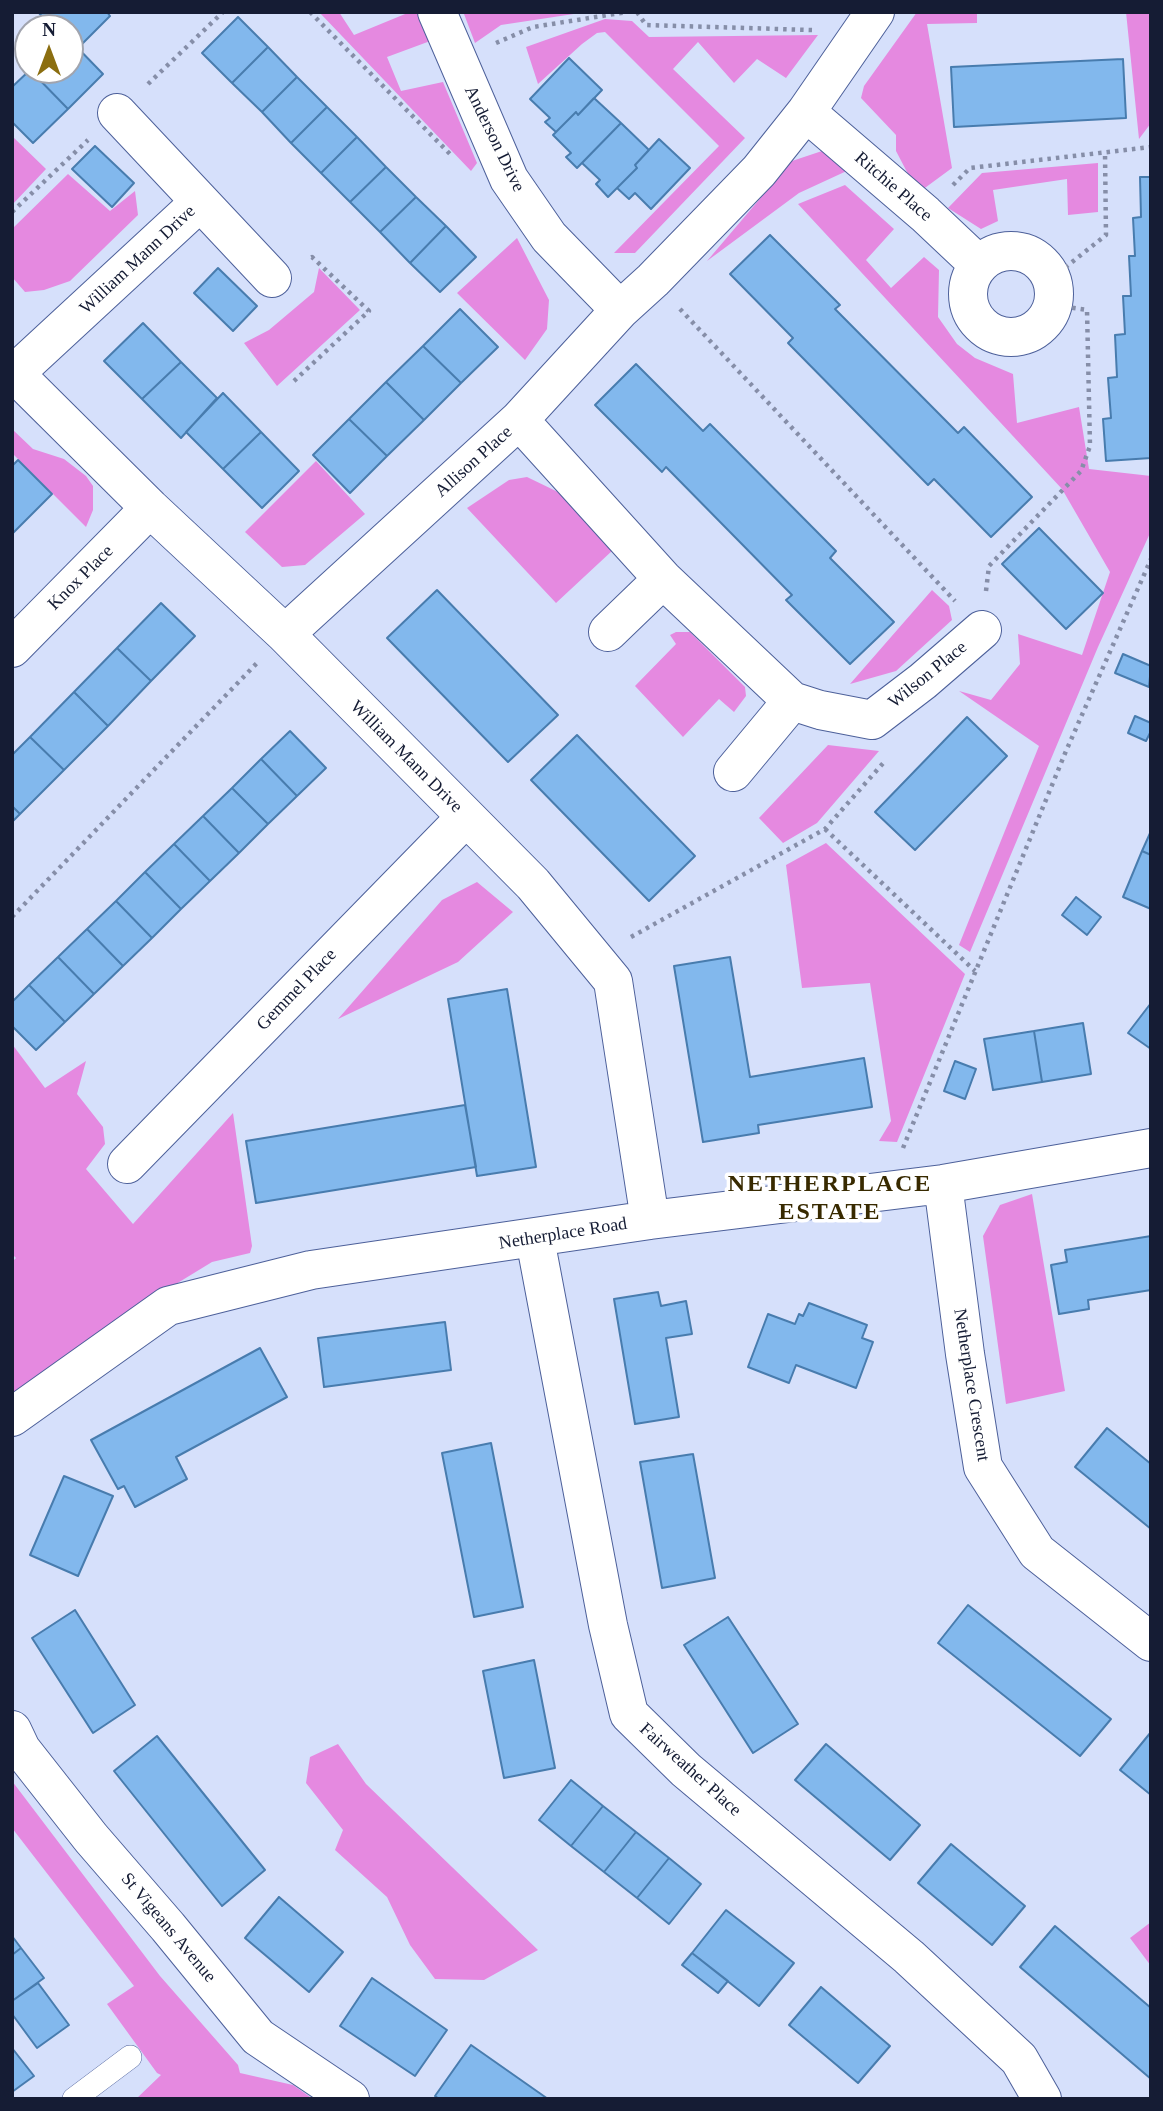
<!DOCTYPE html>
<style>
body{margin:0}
#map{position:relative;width:1163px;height:2111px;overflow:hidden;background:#d6e0fb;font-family:Georgia,serif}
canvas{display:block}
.frame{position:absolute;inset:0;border:14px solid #151c34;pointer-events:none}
.north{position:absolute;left:14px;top:14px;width:70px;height:70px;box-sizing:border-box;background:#fff;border:2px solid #a1a4ae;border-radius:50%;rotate:0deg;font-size:19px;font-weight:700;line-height:28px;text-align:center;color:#151c34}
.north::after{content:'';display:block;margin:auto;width:24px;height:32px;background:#8b6e10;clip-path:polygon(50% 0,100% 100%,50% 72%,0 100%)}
</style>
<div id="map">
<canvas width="1163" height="2111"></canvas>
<div class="frame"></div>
<div class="north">N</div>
</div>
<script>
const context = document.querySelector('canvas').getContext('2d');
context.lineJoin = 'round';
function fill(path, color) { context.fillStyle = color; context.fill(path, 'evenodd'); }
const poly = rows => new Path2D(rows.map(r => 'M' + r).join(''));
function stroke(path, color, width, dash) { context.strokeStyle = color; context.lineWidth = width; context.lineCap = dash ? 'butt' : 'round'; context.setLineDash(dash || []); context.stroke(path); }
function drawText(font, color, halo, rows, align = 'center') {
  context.font = font + ' Georgia,serif'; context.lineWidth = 7; context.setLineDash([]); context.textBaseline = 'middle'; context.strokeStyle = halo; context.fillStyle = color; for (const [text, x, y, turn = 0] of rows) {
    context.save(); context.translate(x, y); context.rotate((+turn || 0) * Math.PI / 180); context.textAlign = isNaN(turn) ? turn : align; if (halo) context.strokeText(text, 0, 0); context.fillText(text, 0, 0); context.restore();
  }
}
const green = poly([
 [319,12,339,12,354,35,410,12,423,12,433,40,387,57,401,91,443,82,477,163,471,171],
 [479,12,587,12,501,25,475,43,464,14],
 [917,12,977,12,977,23,927,24,952,168,918,193,896,151,896,135,861,98,864,86],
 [1126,12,1151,12,1151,123,1139,139],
 [605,19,632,21,649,37,818,35,786,78,757,59,734,83,698,42,673,69,745,138,635,253,614,253,719,146,605,32,597,33,582,44,538,84,526,47],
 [12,136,46,169,12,205],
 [825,150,851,169,799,193,707,261,792,161],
 [1098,163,1098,212,1068,215,1067,179,993,190,998,221,981,229,948,208,982,173],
 [68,174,110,211,135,191,138,215,70,281,44,290,25,292,12,277,12,229],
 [845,185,894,229,866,260,891,288,924,257,939,270,938,317,957,344,975,358,1013,374,1017,423,1079,407,1089,469,1151,476,1151,531,1098,647,970,952,959,945,1039,746,959,691,991,700,1020,664,1018,634,1082,655,1110,572,1062,489,798,204],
 [517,238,549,300,547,329,525,360,457,293],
 [319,268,360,310,277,386,244,343,269,330,314,292],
 [12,429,33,449,64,459,86,476,93,486,93,510,86,527,12,453],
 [316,461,365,514,305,565,282,567,245,532],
 [527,477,558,492,613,550,556,603,467,508,509,480],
 [932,590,949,606,952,620,896,671,850,684],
 [676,632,690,632,745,687,746,696,734,712,719,699,683,737,635,686,676,644,670,635],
 [828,745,879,751,817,823,783,843,759,818],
 [826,843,965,974,897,1142,879,1141,891,1121,870,983,802,988,786,865],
 [477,882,513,912,458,962,338,1019,442,900],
 [12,1044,45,1088,86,1061,77,1094,103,1127,105,1144,86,1169,133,1224,233,1113,252,1246,250,1253,212,1262,158,1295,12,1395,12,1262,16,1258,12,1254],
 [1032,1194,1065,1391,1006,1404,983,1236,1000,1205],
 [338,1744,366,1784,538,1950,484,1980,435,1979,410,1945,387,1897,335,1850,343,1830,306,1783,310,1757],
 [12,1781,160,1976,238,2065,240,2073,293,2085,313,2099,136,2099,161,2075,157,2073,107,2004,134,1986,12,1828],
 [1151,1922,1151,1966,1130,1938]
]);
const building = poly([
 [38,12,107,12,110,16,78,48,70,40,70,28,53,28,38,12],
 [238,17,268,47,232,83,202,53,238,17],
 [70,40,103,74,68,109,30,70,70,70,70,40],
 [268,47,297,77,262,112,232,83,268,47],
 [569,58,602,90,578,115,576,112,556,132,545,122,550,118,530,99,569,58],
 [1123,59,1126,118,954,127,951,67,1123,59],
 [30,70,68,109,33,143,12,122,12,87,30,70],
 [297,77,327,107,291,143,262,112,297,77],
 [594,98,621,123,577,168,566,157,571,153,553,135,576,112,578,115,594,98],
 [327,107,357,137,321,173,291,143,327,107],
 [621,123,649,150,635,165,637,168,608,197,596,184,600,180,582,163,621,123],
 [357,137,386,167,350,202,321,173,357,137],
 [659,139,690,168,651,209,635,193,629,199,617,188,637,168,635,165,659,139],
 [95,146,134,183,112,207,72,169,95,146],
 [386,167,416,197,380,232,350,202,386,167],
 [1140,177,1151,177,1151,458,1106,461,1103,419,1111,418,1108,378,1117,377,1115,335,1125,334,1123,296,1131,296,1129,256,1135,256,1133,218,1141,217,1140,177],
 [416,197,446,226,410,263,380,232,416,197],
 [446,226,476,257,440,292,410,263,446,226],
 [770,235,840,305,835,309,958,433,964,427,1032,497,991,537,934,479,928,485,788,343,793,338,730,274,770,235],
 [218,268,257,306,233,331,194,293,218,268],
 [460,309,498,347,461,383,423,346,460,309],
 [143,323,181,362,142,399,104,361,143,323],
 [423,346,461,383,424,420,386,382,423,346],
 [181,362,217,398,181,438,142,399,181,362],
 [636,364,703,431,710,424,836,551,830,558,894,622,850,664,786,600,792,595,666,467,662,472,595,405,636,364],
 [386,382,424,420,387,456,349,419,386,382],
 [223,393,261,432,223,469,186,432,223,393],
 [349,419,387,456,350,493,313,455,349,419],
 [261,432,299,471,262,508,223,469,261,432],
 [18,460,52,494,12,534,12,466,18,460],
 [1039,528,1103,593,1066,629,1002,564,1039,528],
 [437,590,558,715,508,762,387,638,437,590],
 [161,603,195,636,151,681,117,648,161,603],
 [117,648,151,681,108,726,74,692,117,648],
 [1123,654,1151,666,1149,687,1115,673,1123,654],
 [74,692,108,726,64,770,30,737,74,692],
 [1135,716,1151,723,1151,731,1146,741,1128,733,1135,716],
 [967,717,1007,756,915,850,875,812,967,717],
 [290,731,326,768,297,796,261,759,290,731],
 [577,735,695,856,649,901,531,780,577,735],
 [30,737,64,770,20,814,12,806,12,755,30,737],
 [261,759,297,796,268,824,232,788,261,759],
 [232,788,268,824,239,853,203,816,232,788],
 [12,806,20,814,12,822,12,806],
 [203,816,239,853,210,881,174,844,203,816],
 [1151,831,1151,855,1142,851,1151,831],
 [174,844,210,881,181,909,145,872,174,844],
 [1142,851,1151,855,1151,909,1123,897,1142,851],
 [145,872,181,909,152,938,116,901,145,872],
 [1076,897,1101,917,1087,935,1062,915,1076,897],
 [116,901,152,938,123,966,87,929,116,901],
 [87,929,123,966,94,994,58,957,87,929],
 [58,957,94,994,65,1022,29,985,58,957],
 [730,957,750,1077,864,1058,872,1107,758,1125,759,1133,703,1142,674,966,730,957],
 [29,985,65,1022,36,1050,12,1026,12,1002,29,985],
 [507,989,536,1167,477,1176,448,999,507,989],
 [1151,1003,1151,1049,1128,1033,1151,1003],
 [1083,1023,1091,1074,1042,1082,1034,1031,1083,1023],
 [1034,1031,1042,1082,993,1090,984,1039,1034,1031],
 [955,1061,976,1069,965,1099,944,1091,955,1061],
 [465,1105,476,1167,256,1203,246,1141,465,1105],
 [1151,1236,1151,1290,1088,1300,1089,1309,1059,1314,1051,1265,1067,1262,1065,1250,1151,1236],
 [658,1292,661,1306,686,1301,692,1334,666,1338,679,1417,635,1424,614,1299,658,1292],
 [809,1303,867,1325,862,1338,873,1342,856,1388,796,1365,789,1383,748,1367,768,1314,795,1324,799,1314,803,1316,809,1303],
 [445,1322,451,1370,324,1387,318,1338,445,1322],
 [260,1348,287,1397,176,1457,187,1479,135,1507,124,1486,118,1489,91,1440,260,1348],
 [1107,1428,1151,1464,1151,1529,1075,1467,1107,1428],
 [491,1443,523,1607,474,1617,442,1453,491,1443],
 [693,1454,715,1578,662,1588,640,1462,693,1454],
 [64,1476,113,1496,78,1576,30,1555,64,1476],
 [968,1605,1111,1719,1080,1756,938,1643,968,1605],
 [75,1610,135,1705,93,1733,32,1638,75,1610],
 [728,1617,798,1724,753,1753,684,1645,728,1617],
 [534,1660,555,1768,504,1778,483,1671,534,1660],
 [1151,1732,1151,1795,1120,1770,1151,1732],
 [157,1736,265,1870,222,1906,114,1771,157,1736],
 [826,1744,920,1825,890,1860,795,1780,826,1744],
 [571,1780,603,1806,571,1846,539,1820,571,1780],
 [603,1806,636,1832,604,1872,571,1846,603,1806],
 [636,1832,669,1858,637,1898,604,1872,636,1832],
 [951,1844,1025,1906,992,1945,918,1883,951,1844],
 [669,1858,701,1884,669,1924,637,1898,669,1858],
 [279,1897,343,1952,309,1992,245,1938,279,1897],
 [726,1910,794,1963,759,2006,692,1953,726,1910],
 [1055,1926,1151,2008,1151,2079,1020,1967,1055,1926],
 [12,1936,21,1948,12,1955,12,1936],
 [21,1948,44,1978,12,2001,12,1955,21,1948],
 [692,1953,728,1981,718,1993,682,1965,692,1953],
 [372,1978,447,2030,415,2076,340,2026,372,1978],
 [38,1983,69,2025,37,2048,12,2014,12,2001,38,1983],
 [821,1987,890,2046,858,2083,789,2025,821,1987],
 [471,2045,548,2099,439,2099,435,2096,471,2045],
 [12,2048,34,2076,12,2092,12,2048]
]);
const path = poly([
 [310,12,450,154],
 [637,12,646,25,812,30],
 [496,43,533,27,627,12],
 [148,84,223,12],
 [953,185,970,168,1151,147],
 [12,212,88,140],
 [1052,278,1106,235,1105,153],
 [680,309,955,601],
 [294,381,369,311,312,257,307,259],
 [986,591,989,566,1081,471,1090,446,1087,310,1053,305],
 [825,829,975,971],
 [12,917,257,663],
 [631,937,825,829,885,761],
 [903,1148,1066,751,1151,559]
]);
const lane = poly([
 [74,2099,130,2057]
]);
const street = poly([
 [437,12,509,179,549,237,620,310],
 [806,112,925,214,978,264],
 [117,113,272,278],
 '968 294a43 43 0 1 1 86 0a43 43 0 1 1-86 0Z',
 [12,371,150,508,285,634,533,884,613,981,650,1220],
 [14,374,200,202],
 [519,420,663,579,792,701,820,710,872,720,923,681,982,630],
 [608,632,663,579],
 [285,634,519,420,620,310,653,280,759,171,806,112,875,12],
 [12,648,150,508],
 [733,772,792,701],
 [127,1164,466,817],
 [943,1184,965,1354,983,1467,1037,1552,1151,1642],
 [535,1239,608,1625,629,1714,686,1770,909,1957,1019,2059,1042,2099],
 [12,1417,168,1306,311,1270,650,1220,943,1184,1151,1148],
 [12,1730,21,1749,91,1838,168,1927,258,2037,350,2099]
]);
const streetNames = [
 ["Anderson Drive",494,139,64],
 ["Ritchie Place",893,187,41],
 ["William Mann Drive",138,260,-43],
 ["Allison Place",474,462,-42],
 ["Knox Place",81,578,-45],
 ["Wilson Place",928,675,-39],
 ["William Mann Drive",406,757,45],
 ["Gemmel Place",297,990,-46],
 ["Netherplace Road",563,1234,-9],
 ["Netherplace Crescent",971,1385,81],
 ["Fairweather Place",690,1770,42],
 ["St Vigeans Avenue",168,1928,50]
];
const districtNames = [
 ["NETHERPLACE",830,1185],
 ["ESTATE",830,1213]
];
fill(green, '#e589e0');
fill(building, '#82b8ed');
stroke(building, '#487cae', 2);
stroke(lane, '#4d609a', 24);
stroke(street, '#4d609a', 40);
stroke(path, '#868ea8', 4.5, [3.5, 5]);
stroke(lane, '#fff', 23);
stroke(street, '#fff', 38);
drawText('18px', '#151c34', '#fff', streetNames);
context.letterSpacing = '2px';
drawText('bold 24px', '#382a00', '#fff', districtNames);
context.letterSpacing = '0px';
</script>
